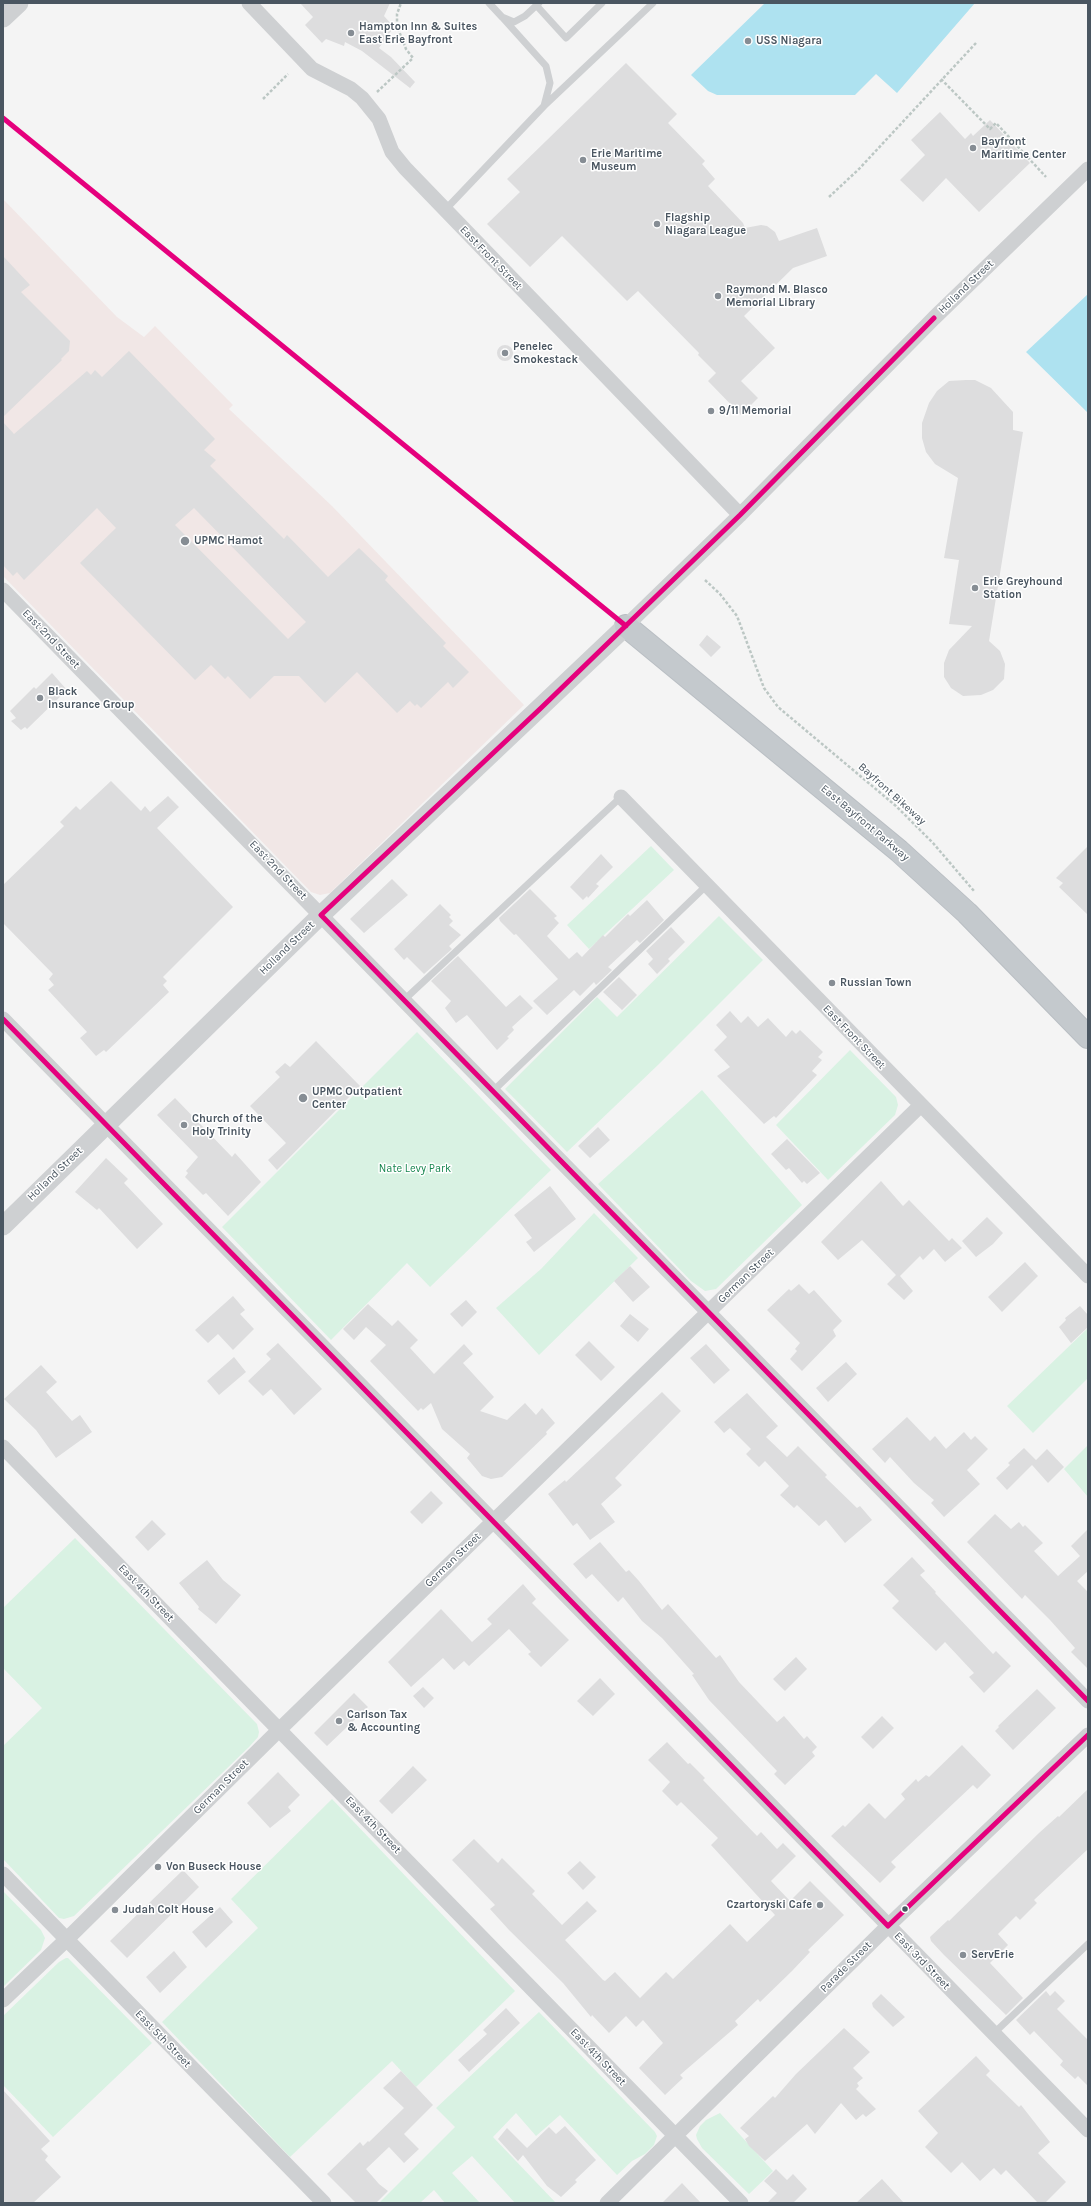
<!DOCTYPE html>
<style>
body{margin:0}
#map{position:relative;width:1091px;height:2206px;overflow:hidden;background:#f4f4f4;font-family:Karla,sans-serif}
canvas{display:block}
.frame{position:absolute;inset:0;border:4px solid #4a5661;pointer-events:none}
</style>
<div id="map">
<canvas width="1091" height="2206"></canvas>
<div class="frame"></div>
</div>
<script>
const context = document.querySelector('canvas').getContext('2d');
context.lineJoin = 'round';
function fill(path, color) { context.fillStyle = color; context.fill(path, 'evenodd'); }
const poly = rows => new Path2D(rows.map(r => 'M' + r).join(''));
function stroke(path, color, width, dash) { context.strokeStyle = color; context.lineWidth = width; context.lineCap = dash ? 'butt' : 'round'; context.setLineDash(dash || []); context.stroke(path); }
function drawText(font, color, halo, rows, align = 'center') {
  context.font = font + ' Karla,sans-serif'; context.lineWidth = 3; context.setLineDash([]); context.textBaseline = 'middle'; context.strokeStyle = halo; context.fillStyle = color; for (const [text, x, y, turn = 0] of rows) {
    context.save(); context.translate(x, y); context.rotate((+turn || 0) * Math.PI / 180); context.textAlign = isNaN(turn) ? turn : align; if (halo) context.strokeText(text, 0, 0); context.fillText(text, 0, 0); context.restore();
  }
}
const medical = poly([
 [3,199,117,317,144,337,155,326,233,405,229,409,332,506,524,705,330,893,320,895,311,892,3,576]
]);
const green = poly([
 [651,846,674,870,589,949,567,925],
 [719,916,763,960,659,1064,567,1152,505,1089,597,997,617,1017],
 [417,1032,551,1170,430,1287,407,1263,331,1340,222,1227],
 [850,1050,896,1097,898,1105,895,1115,828,1180,776,1125],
 [702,1090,802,1205,716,1289,705,1291,691,1281,598,1184],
 [594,1213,638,1258,539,1355,496,1308,541,1269],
 [1088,1328,1088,1378,1033,1433,1007,1406],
 [1088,1445,1088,1497,1064,1469],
 [75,1538,257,1724,259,1732,258,1737,249,1747,74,1916,64,1919,59,1918,3,1859,3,1746,42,1708,3,1668,3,1608],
 [332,1799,515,1991,416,2087,392,2061,290,2157,162,2022,258,1928,231,1899],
 [3,1891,41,1930,45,1938,41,1950,3,1987],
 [66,1958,68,1958,152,2043,53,2137,3,2085,3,2016,59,1962],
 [539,2012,655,2132,657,2136,654,2145,645,2154,632,2161,617,2175,560,2115,536,2136,516,2113,493,2137,556,2203,515,2203,472,2156,452,2173,480,2203,445,2203,434,2190,420,2203,379,2203,455,2127,436,2108],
 [720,2113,773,2171,749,2194,702,2148,697,2139,696,2135,700,2126,706,2120]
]);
const water = poly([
 [765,3,975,3,897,93,876,74,855,95,717,95,708,91,691,75],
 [1088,294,1088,413,1026,352]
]);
const building = poly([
 [300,3,390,3,384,16,394,27,379,48,391,57,415,82,410,88,362,51,345,42,344,46,326,39,322,43,305,25,313,17],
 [626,63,677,114,668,123,705,161,702,164,715,179,708,186,743,223,745,228,761,225,767,226,775,232,779,241,817,228,827,256,793,268,744,316,775,348,741,381,758,398,741,415,708,381,716,373,698,355,699,353,638,291,627,301,562,236,530,267,487,224,520,192,507,179],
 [940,112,965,139,971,133,973,136,990,120,1030,163,979,212,946,178,923,202,900,180,925,155,911,140],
 [3,256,30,285,21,292,70,341,69,351,61,359,62,360,3,417],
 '497 353a8 8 0 1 1 16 0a8 8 0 1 1-16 0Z',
 [129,351,215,439,204,450,216,460,210,466,284,539,287,535,328,577,359,548,388,576,385,580,446,643,443,646,469,672,453,688,448,682,421,708,417,704,415,706,410,701,397,713,357,672,325,703,299,676,274,676,250,699,228,676,225,679,211,665,195,680,80,563,116,528,97,508,24,580,17,572,13,576,3,565,3,422,14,434,87,371,91,375,95,370,102,377],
 [194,508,306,622,288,639,175,525],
 [966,380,975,380,991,388,1013,412,1013,430,1023,432,989,641,1000,651,1005,664,1004,679,993,690,981,695,963,696,951,688,944,677,944,663,949,650,972,626,949,624,959,560,944,558,958,478,935,464,926,452,922,438,922,423,929,403,937,391,949,381],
 [707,635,721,647,711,657,699,645],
 [52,673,67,690,27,729,25,727,21,730,11,721,16,718,10,711,34,687,36,689],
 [111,781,141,811,145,806,150,812,168,796,179,807,157,828,233,907,163,977,167,981,163,985,169,992,106,1052,104,1050,96,1056,80,1038,87,1032,48,990,54,985,49,979,53,974,3,923,3,885,64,826,60,822,76,806,80,810],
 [1088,846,1088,915,1059,887,1063,883,1056,878],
 [601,854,613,867,596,884,599,886,588,898,587,896,583,900,570,887],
 [392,879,408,895,364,933,350,919],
 [530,889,557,916,554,918,559,923,547,936,569,959,577,952,582,957,603,935,605,937,628,914,630,916,647,900,664,920,640,943,637,940,608,967,612,970,596,985,594,982,580,996,574,990,547,1015,533,1001,558,979,516,934,514,935,500,921,499,918],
 [440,904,451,915,449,917,453,921,449,925,461,935,449,946,452,949,424,974,407,957,404,960,394,949],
 [671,927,685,942,668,959,670,961,657,974,648,964,653,959,646,951],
 [458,956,506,1007,520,995,533,1008,512,1027,514,1030,507,1037,509,1038,497,1050,467,1015,456,1023,445,1008,451,1001,431,981],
 [619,977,637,995,622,1010,603,992],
 [730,1011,741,1023,748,1016,758,1027,768,1018,786,1037,792,1030,796,1034,800,1030,823,1052,818,1057,822,1060,812,1071,817,1075,776,1118,774,1116,764,1124,717,1076,730,1067,714,1050,727,1037,716,1025],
 [316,1041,360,1086,277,1170,268,1160,286,1143,250,1106,280,1077,275,1072,285,1063,290,1067],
 [175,1098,232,1157,235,1153,261,1182,228,1216,206,1193,203,1195,185,1177,188,1173,186,1171,198,1157,157,1115],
 [598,1127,610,1140,590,1158,578,1146],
 [787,1139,820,1173,807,1184,804,1181,802,1183,789,1168,786,1170,771,1154],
 [106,1158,128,1179,124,1183,163,1224,137,1249,99,1208,97,1210,75,1192],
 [881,1181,903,1206,909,1200,949,1241,952,1238,962,1248,945,1262,934,1249,923,1260,920,1256,900,1276,913,1291,904,1300,887,1284,896,1275,862,1240,838,1260,821,1242],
 [550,1186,576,1219,534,1252,526,1242,532,1238,514,1215],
 [987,1217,1003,1233,993,1244,976,1257,962,1241],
 [1025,1262,1038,1276,1002,1312,988,1297],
 [630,1266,650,1287,633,1302,614,1281],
 [799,1284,809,1294,814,1290,842,1321,833,1330,836,1336,802,1371,790,1359,797,1351,795,1349,800,1343,767,1310,789,1289,791,1291],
 [233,1296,245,1310,240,1314,254,1329,233,1350,218,1334,208,1343,195,1330],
 [466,1300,477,1312,462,1327,450,1314],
 [368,1304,392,1326,398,1320,418,1340,410,1348,434,1374,464,1344,473,1354,463,1363,494,1397,480,1411,507,1420,525,1403,536,1415,542,1408,555,1423,546,1432,547,1434,502,1477,491,1479,482,1476,467,1458,470,1454,442,1429,431,1403,423,1410,421,1408,418,1411,370,1361,386,1345,366,1327,354,1340,343,1329],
 [1080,1306,1088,1315,1088,1327,1071,1343,1059,1327,1066,1320,1065,1318],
 [630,1314,649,1329,638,1342,620,1326],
 [589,1341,615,1367,601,1381,575,1355],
 [278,1343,322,1389,294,1415,271,1389,263,1396,248,1381,271,1359,266,1354],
 [706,1344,730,1370,714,1384,690,1358],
 [234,1357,246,1372,219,1395,207,1381],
 [846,1362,857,1374,828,1402,816,1388],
 [41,1365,57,1382,46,1392,72,1421,80,1415,92,1432,56,1458,36,1430,4,1399],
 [662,1392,681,1411,615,1478,622,1485,601,1504,615,1522,590,1540,577,1523,573,1526,548,1494,565,1480,566,1482],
 [747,1393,778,1426,766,1437,787,1457,798,1446,827,1475,825,1477,857,1508,860,1506,872,1520,845,1543,826,1520,819,1526,797,1505,794,1508,780,1495,789,1486,765,1461,759,1467,746,1454,751,1449,730,1428,724,1433,714,1422],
 [907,1417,930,1441,935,1436,946,1449,964,1432,971,1440,975,1436,988,1449,967,1470,980,1484,944,1517,931,1503,934,1500,914,1483,890,1457,885,1463,872,1449],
 [1024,1448,1036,1460,1047,1449,1064,1467,1048,1483,1032,1465,1007,1490,996,1478,1010,1465,1008,1463],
 [431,1491,443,1503,422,1524,410,1512],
 [995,1514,1011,1529,1019,1522,1023,1527,1025,1525,1043,1543,1034,1551,1058,1576,1080,1556,1071,1546,1088,1529,1088,1571,1077,1581,1088,1592,1088,1669,1071,1652,1075,1648,1050,1620,1025,1595,1022,1599,967,1542],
 [152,1520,166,1534,148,1551,135,1537],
 [600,1542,626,1572,629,1570,639,1581,662,1610,668,1604,716,1658,720,1655,739,1682,777,1722,784,1716,804,1739,807,1736,817,1747,812,1752,815,1756,785,1785,774,1774,777,1771,709,1700,692,1675,694,1674,662,1638,642,1621,623,1597,618,1602,592,1574,586,1579,573,1564],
 [912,1557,925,1571,920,1575,936,1592,935,1593,993,1654,996,1651,1011,1666,984,1693,969,1677,974,1673,945,1642,936,1651,892,1608,899,1601,883,1585],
 [207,1560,223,1580,241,1595,216,1624,198,1609,199,1607,179,1583],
 [523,1584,536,1599,532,1603,569,1640,541,1667,528,1654,531,1652,509,1629,469,1666,464,1661,454,1670,443,1658,411,1687,388,1662,441,1609,472,1642,492,1624,487,1619],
 [796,1657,807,1669,785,1691,773,1679],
 [600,1678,615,1694,593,1716,577,1701],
 [423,1687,434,1698,424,1708,413,1696],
 [1037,1689,1056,1708,1013,1750,995,1731,999,1727,998,1726],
 [354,1693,368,1707,327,1746,314,1733],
 [882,1716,894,1728,873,1749,861,1737],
 [667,1742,688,1764,690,1763,705,1778,703,1780,757,1836,761,1832,777,1849,783,1843,796,1856,771,1881,790,1901,810,1881,844,1915,808,1950,810,1952,792,1971,760,2002,758,1999,735,2021,738,2025,680,2075,683,2078,665,2095,639,2068,663,2043,643,2020,636,2027,626,2016,609,2033,592,2015,591,2017,563,1983,509,1930,490,1909,495,1905,452,1860,474,1839,498,1863,502,1858,535,1891,532,1894,562,1925,587,1901,597,1911,565,1940,603,1980,605,1981,615,1972,640,1998,666,1972,673,1979,730,1924,747,1942,775,1915,711,1845,718,1838,681,1802,677,1806,662,1791,670,1782,648,1760],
 [962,1745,991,1775,977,1789,973,1785,891,1862,896,1867,880,1883,831,1836,843,1825,845,1827,869,1803,885,1819,905,1799,901,1794,916,1779,918,1782,926,1775,929,1777],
 [413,1766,427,1780,392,1814,379,1801],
 [278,1772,300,1795,288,1807,291,1811,270,1828,247,1803],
 [1088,1789,1088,1849,1034,1900,1037,1903,1020,1920,1016,1916,998,1934,1008,1945,990,1963,1023,1998,1006,2015,944,1955,931,1941,930,1937,948,1920,949,1921,1039,1833,1058,1816,1059,1817],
 [580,1861,596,1877,583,1890,567,1873],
 [183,1870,199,1887,127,1958,110,1941],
 [220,1907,233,1922,206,1948,192,1932],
 [174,1951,187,1967,160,1993,146,1977],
 [1046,1991,1050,1996,1055,1991,1065,2001,1057,2009,1088,2040,1088,2086,1078,2076,1075,2079,1060,2065,1063,2061,1034,2031,1030,2035,1016,2020],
 [881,1994,905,2017,893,2027,873,2007,872,2003],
 [506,2008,520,2023,469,2072,458,2060,487,2034,483,2030],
 [844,2028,870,2052,853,2068,863,2078,857,2083,859,2086,856,2089,876,2109,866,2117,863,2114,856,2120,841,2103,815,2134,807,2124,765,2161,749,2146,745,2139,749,2136,740,2128,773,2096,775,2098,796,2074],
 [976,2056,990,2071,986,2075,1019,2107,1021,2105,1050,2142,1038,2153,1066,2182,1045,2203,1038,2203,1006,2170,1001,2175,994,2168,980,2181,962,2162,951,2173,925,2147,938,2133,918,2111],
 [401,2071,433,2105,404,2134,419,2149,404,2163,389,2147,366,2169,379,2184,388,2191,376,2203,356,2203,327,2174,360,2142,363,2146,368,2141,369,2142,404,2108,383,2088],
 [3,2090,50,2141,41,2149,48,2156,45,2160,61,2177,33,2203,3,2203],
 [565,2126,596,2160,575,2180,577,2182,561,2197,547,2186,523,2155,518,2161,498,2139,507,2128,527,2148,549,2127,556,2134],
 [776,2169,787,2180,793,2174,807,2189,793,2203,767,2203,777,2193,764,2181],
 [882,2179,904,2203,856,2203],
 [682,2183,701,2203,662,2203]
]);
const path = poly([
 [941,79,990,129,996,123,1046,177],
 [377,92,413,58,406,49,397,26,397,14,401,3],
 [263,99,288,74],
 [829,197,859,169,976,43],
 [705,580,720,594,737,616,764,688,778,707,896,806,933,843,974,891]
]);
const service = poly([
 [489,3,502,17,514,22,525,16,539,3],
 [536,5,566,38,602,3],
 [544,106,653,3],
 [445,210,544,106,550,83,546,66,502,17],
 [404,1000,621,797],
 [493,1091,707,885],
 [993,2034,1088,1944]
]);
const minor = poly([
 [249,3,312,69,351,89,362,98,379,119,392,152,405,168,740,515],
 [3,590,1088,1701],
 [626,626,740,515,934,318,1088,169],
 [621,797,1088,1276],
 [3,1019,1088,2130],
 [3,1447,741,2203],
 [3,1874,324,2203],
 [3,2000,66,1940,280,1729,921,1105],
 [607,2203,888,1926,1088,1735]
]);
const tertiary = poly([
 [3,18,19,3],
 [3,1226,321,915,626,626]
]);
const trunk = poly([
 [626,626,899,851,967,913,1088,1037]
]);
const bus1 = poly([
 [3,118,626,626],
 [934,318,740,515,541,708,321,915,1088,1701],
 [3,1019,888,1926,1088,1735]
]);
const markers = [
 [351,33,4,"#868d94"],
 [748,41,4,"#868d94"],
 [973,148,4,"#868d94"],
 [583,160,4,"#868d94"],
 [657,224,4,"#868d94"],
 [718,296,4,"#868d94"],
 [505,353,4,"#868d94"],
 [711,411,4,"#868d94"],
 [185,541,5,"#868d94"],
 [975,588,4,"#868d94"],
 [40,698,4,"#868d94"],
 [832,983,4,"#868d94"],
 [303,1098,5,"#868d94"],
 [184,1125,4,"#868d94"],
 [339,1721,4,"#868d94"],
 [158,1867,4,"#868d94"],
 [820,1905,4,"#868d94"],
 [905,1909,3.5,"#4a5661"],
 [115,1910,4,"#868d94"],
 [963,1955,4,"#868d94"]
];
const poiNames = [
 ["Hampton Inn & Suites",359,27],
 ["East Erie Bayfront",359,40],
 ["USS Niagara",756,41],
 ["Bayfront",981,142],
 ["Maritime Center",981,155],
 ["Erie Maritime",591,154],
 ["Museum",591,167],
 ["Flagship",665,218],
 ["Niagara League",665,231],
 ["Raymond M. Blasco",726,290],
 ["Memorial Library",726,303],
 ["Penelec",513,347],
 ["Smokestack",513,360],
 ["9/11 Memorial",719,411],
 ["UPMC Hamot",194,541],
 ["Erie Greyhound",983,582],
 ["Station",983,595],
 ["Black",48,692],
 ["Insurance Group",48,705],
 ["Russian Town",840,983],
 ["UPMC Outpatient",312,1092],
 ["Center",312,1105],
 ["Church of the",192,1119],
 ["Holy Trinity",192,1132],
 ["Carlson Tax",347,1715],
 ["& Accounting",347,1728],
 ["Von Buseck House",166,1867],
 ["Czartoryski Cafe",812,1905,"right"],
 ["Judah Colt House",123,1910],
 ["ServErie",971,1955]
];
const streetNames = [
 ["East Front Street",491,258,46],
 ["Holland Street",966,287,-44],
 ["East 2nd Street",51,639,46],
 ["Bayfront Bikeway",892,794,42],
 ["East Bayfront Parkway",865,823,40],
 ["East 2nd Street",278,870,46],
 ["Holland Street",287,948,-44],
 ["East Front Street",854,1037,46],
 ["Holland Street",55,1174,-44],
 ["German Street",746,1276,-44],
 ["German Street",453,1560,-44],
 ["East 4th Street",146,1593,46],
 ["German Street",221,1787,-45],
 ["East 4th Street",373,1825,46],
 ["East 3rd Street",922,1961,46],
 ["Parade Street",846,1967,-45],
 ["East 5th Street",163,2039,46],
 ["East 4th Street",598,2057,46]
];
const parkNames = [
 ["Nate Levy Park",415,1169]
];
fill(medical, '#f1e7e6');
fill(green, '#d9f2e3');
fill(water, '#aee2f0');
fill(building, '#ddddde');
stroke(trunk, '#b9bec3', 24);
stroke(path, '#bcc7c4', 2.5, [3, 2]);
stroke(service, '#ced0d2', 7);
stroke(minor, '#ced0d2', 15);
stroke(tertiary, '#ced0d2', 19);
stroke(trunk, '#c4c9cd', 22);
stroke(bus1, '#e5007d', 5);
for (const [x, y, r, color] of markers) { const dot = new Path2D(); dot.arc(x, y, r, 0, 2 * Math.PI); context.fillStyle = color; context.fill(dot); stroke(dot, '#fff', 1.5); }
drawText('bold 11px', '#4a5661', '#fff', poiNames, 'left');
drawText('11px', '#4a5661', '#fff', streetNames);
drawText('11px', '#17864f', '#fff', parkNames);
</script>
